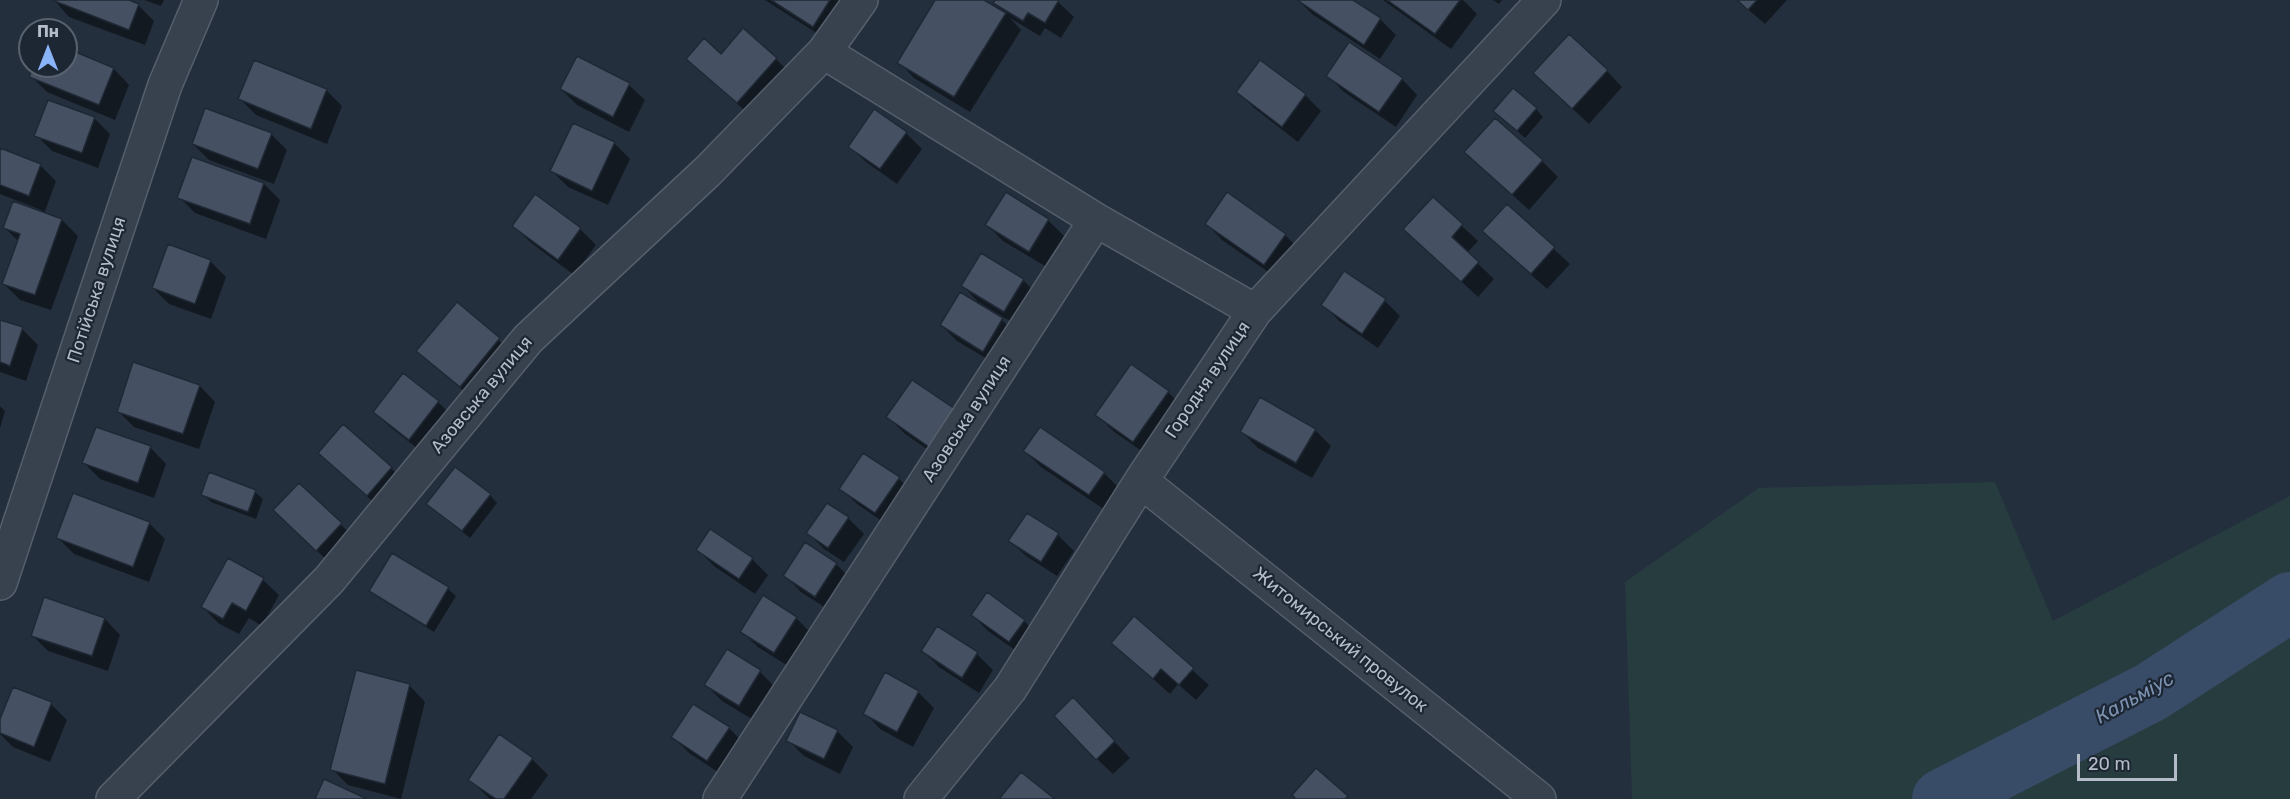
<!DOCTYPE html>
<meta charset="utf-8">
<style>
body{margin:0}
#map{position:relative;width:2290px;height:799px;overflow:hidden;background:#242f3e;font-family:Rubik,sans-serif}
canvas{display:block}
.north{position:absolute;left:18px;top:18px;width:60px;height:60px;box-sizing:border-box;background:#1d2633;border:2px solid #59626f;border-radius:50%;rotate:0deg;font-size:16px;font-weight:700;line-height:24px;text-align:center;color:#b4bcc9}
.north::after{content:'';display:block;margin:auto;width:21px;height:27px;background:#8ab4f8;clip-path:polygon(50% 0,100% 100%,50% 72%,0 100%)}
.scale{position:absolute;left:2077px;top:754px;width:100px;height:27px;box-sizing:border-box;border:3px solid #b4bcc9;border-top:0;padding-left:8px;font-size:18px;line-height:21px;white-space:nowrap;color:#b4bcc9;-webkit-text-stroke:4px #1d2633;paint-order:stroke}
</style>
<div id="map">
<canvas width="2290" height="799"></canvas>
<div class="north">Пн</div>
<div class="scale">20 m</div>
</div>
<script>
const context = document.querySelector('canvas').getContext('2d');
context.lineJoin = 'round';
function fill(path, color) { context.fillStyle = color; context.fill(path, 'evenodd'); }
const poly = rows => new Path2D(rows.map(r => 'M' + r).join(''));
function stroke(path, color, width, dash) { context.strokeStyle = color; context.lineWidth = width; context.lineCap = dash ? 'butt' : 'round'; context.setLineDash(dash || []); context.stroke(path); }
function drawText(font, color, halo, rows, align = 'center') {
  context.font = font + ' Rubik,sans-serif'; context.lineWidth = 4.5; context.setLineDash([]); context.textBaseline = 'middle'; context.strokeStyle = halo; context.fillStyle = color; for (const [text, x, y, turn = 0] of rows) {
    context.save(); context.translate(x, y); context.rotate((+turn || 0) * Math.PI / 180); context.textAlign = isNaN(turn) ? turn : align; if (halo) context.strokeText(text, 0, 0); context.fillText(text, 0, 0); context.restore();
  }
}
const green = poly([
 [1995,482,2053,621,2290,496,2290,799,1632,799,1625,582,1759,488]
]);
const shadow = poly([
 [54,0,125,0,138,5,154,21,145,45,69,17],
 [144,0,164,0,161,6],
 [765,0,849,0,829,41],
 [937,0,981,0,1005,15,995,3,997,0,1056,0,1074,17,1061,38,1045,28,1040,36,1010,18,1021,30,970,112,914,78,899,62],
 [1298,0,1351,0,1380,19,1396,35,1380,59,1312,14],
 [1383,0,1463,0,1477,14,1451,49],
 [1493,0,1502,0,1499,4],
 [1737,0,1787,0,1765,24],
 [66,49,114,69,129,85,115,120,47,92,31,76,35,66,66,66],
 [688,59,776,59,792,75,753,118],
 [1261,62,1305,95,1321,111,1298,142,1254,108,1238,92],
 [1607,71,1622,87,1589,124,1551,89],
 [1328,76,1402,79,1417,95,1396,127,1344,92],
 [629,85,645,100,629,132,577,105,561,89],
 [326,90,342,106,327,144,256,115,240,99],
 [1536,109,1543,117,1525,138,1503,118],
 [94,118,110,134,98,168,52,151,36,135],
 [906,133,922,149,897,184,866,162,850,147],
 [271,134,287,150,274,184,209,160,193,144],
 [614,143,630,159,608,205,568,187,552,171],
 [0,150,40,165,56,181,44,214,62,220,78,236,51,310,20,300,4,284,19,242,5,228,40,212,41,210,0,194],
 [1466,152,1542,161,1558,177,1529,210],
 [264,184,280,200,266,239,195,213,179,197],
 [535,197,580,229,596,245,574,275,530,242,514,226],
 [1433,199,1478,241,1467,253,1494,279,1478,297,1421,244],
 [1507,206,1570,264,1547,289,1500,247],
 [1048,220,1064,236,1045,266,1003,241,987,225],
 [1207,224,1285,235,1301,251,1280,280,1222,240],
 [982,255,1023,280,1039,296,1020,327,978,302,963,286],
 [210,261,226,277,211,319,169,304,153,288],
 [960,294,1002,320,1018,336,999,366,957,341,941,325],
 [1385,301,1400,316,1378,348,1339,321,1323,305],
 [457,304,515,355,476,402,418,351],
 [0,321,22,329,38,345,26,381,0,372],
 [403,375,438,402,454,418,426,455,390,427,375,412],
 [913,382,945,462,904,433,888,417],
 [200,386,215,402,199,449,134,427,118,411],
 [1168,392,1184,408,1150,457,1113,431,1097,415],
 [0,406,5,411,0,428],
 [96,429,151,448,166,464,154,498,100,479,84,463],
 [1315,430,1331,446,1312,478,1258,448,1242,432],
 [1025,451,1104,473,1120,489,1105,510,1041,467],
 [320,453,391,468,407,484,383,511],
 [899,479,915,494,892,528,857,504,841,488],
 [299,485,357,540,333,566,291,526],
 [255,492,263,499,256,519,211,502,203,494],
 [490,495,497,503,470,538,428,504],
 [1027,515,1058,535,1074,551,1057,576,1026,556,1010,541],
 [848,518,864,534,844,562,824,549,808,533],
 [149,523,165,539,149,582,74,554,58,538],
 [805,545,836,564,852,580,832,612,801,592,785,576],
 [698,550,752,559,768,575,755,594,714,566],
 [392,555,448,589,456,596,434,632,379,598,371,591],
 [228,560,263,580,279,595,262,626,249,618,239,634,218,623,203,607],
 [972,615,1024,621,1040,637,1025,657,988,631],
 [796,618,812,634,791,668,758,647,742,632],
 [1134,618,1209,685,1196,700,1178,684,1170,694,1113,643],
 [105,619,120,635,108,671,48,651,32,635],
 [937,628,977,654,993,670,979,693,939,667,923,651],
 [727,651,760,672,776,688,755,721,722,701,706,685],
 [357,672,410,686,425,702,401,799,348,785,332,769],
 [14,689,51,704,67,720,50,762,13,747,0,734,0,723],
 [918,692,934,708,913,747,880,729,865,713],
 [1089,715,1130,758,1113,774,1097,759],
 [729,728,745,744,724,776,689,753,673,737],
 [837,731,853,747,840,774,804,756,788,740],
 [500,737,532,759,548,775,531,799,490,799,470,780]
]);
const river = poly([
 [1942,799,2151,692,2290,602]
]);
const building = poly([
 [52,0,129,0,139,4,129,30,52,0],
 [771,0,830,0,813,27,771,0],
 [935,0,984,0,1006,13,954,97,897,63,935,0],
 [995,0,1059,0,1045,23,1028,13,1023,21,993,3,995,0],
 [1297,0,1353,0,1381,18,1364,45,1297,0],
 [1387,0,1460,0,1435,34,1387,0],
 [1737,0,1757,0,1748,10,1737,0],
 [743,28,777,58,737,103,686,59,704,38,721,54,743,28],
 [1569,34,1608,70,1572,109,1533,73,1569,34],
 [1349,42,1403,78,1379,112,1326,76,1349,42],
 [66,48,114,68,99,105,29,77,34,66,66,66,66,48],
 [577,56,630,83,613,117,560,89,577,56],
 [254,60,327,89,311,129,238,99,254,60],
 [1260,60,1306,94,1282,127,1236,92,1260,60],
 [1513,88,1537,108,1517,131,1493,111,1513,88],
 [48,100,95,117,82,153,34,136,48,100],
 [205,108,272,133,258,169,192,144,205,108],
 [874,109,907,132,880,169,848,147,874,109],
 [1495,118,1543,160,1512,195,1464,152,1495,118],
 [573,123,615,142,592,191,550,171,573,123],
 [0,148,41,164,29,196,0,185,0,148],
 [192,157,264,183,250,224,177,198,192,157],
 [1006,192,1049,219,1029,252,985,225,1006,192],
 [1227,192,1286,234,1264,265,1205,224,1227,192],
 [535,194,581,228,558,260,512,226,535,194],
 [1433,197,1463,224,1452,237,1479,262,1461,282,1403,229,1433,197],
 [13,201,62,219,35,295,2,284,20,234,3,228,13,201],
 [1507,204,1555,247,1531,274,1482,231,1507,204],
 [168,244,211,260,195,304,152,288,168,244],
 [981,253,1024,279,1004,312,961,286,981,253],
 [1344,271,1386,299,1362,334,1321,305,1344,271],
 [960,292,1003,318,983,352,940,325,960,292],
 [457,302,500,338,460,387,416,351,457,302],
 [0,320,23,327,10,366,0,362,0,320],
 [133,362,200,385,183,434,117,412,133,362],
 [1131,364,1169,391,1133,442,1095,415,1131,364],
 [403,373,439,401,409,440,373,412,403,373],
 [912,380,955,409,929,447,886,417,912,380],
 [1260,397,1316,429,1296,463,1240,432,1260,397],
 [343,424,392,467,367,496,318,453,343,424],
 [96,427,151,446,138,483,82,463,96,427],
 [1040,427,1105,472,1089,495,1023,451,1040,427],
 [863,453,900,477,875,513,839,489,863,453],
 [455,467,491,494,462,531,426,504,455,467],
 [209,472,256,490,248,512,201,495,209,472],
 [299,483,342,523,316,551,273,510,299,483],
 [73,493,150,522,133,567,56,538,73,493],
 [827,503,849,517,828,548,806,533,827,503],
 [1027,513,1059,533,1041,562,1008,541,1027,513],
 [710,529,753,558,739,579,696,550,710,529],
 [805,542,837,563,815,597,783,576,805,542],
 [392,553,449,587,426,626,369,591,392,553],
 [228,558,264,578,246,611,232,603,223,619,201,607,228,558],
 [987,592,1025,620,1009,642,971,615,987,592],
 [763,595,797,617,774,653,740,632,763,595],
 [44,597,105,618,92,656,31,636,44,597],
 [1134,616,1194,668,1179,685,1161,669,1153,679,1111,643,1134,616],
 [937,626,978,652,962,678,921,651,937,626],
 [727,649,761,670,739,706,704,685,727,649],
 [356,670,410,684,385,784,330,770,356,670],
 [885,672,919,691,897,732,863,714,885,672],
 [13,687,52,702,34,747,0,733,0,719,13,687],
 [1073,697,1115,741,1096,760,1054,716,1073,697],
 [693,704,730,727,707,761,671,737,693,704],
 [800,712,838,730,824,759,786,741,800,712],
 [499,734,533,758,504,799,496,799,468,780,499,734],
 [1316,768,1348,796,1345,799,1296,799,1292,795,1316,768],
 [1021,772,1055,799,999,799,1021,772],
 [324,779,367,799,315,799,324,779]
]);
const minor = poly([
 [824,52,1096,220,1255,311],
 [1141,481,1539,799],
 [0,583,165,85,201,0],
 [113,799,329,580,528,339,708,171,824,52,861,0],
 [720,799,1096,220],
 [921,799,1010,689,1141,481,1255,311,1544,0]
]);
const streetNames = [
 ["Потійська вулиця",97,290,-72],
 ["Городня вулиця",1208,380,-56],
 ["Азовська вулиця",482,395,-50],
 ["Азовська вулиця",967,419,-57],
 ["Житомирський провулок",1340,640,39]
];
const waterNames = [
 ["Кальміус",2135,698,-29]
];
fill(green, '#263c3f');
fill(shadow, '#0007');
stroke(river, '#394c67', 60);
fill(building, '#455162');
stroke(building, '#1f2835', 1.5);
stroke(minor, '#565f6c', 36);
stroke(minor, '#38414e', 33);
drawText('18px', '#b4bcc9', '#1d2633', streetNames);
drawText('italic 20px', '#7c92b1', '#1d2633', waterNames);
</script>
